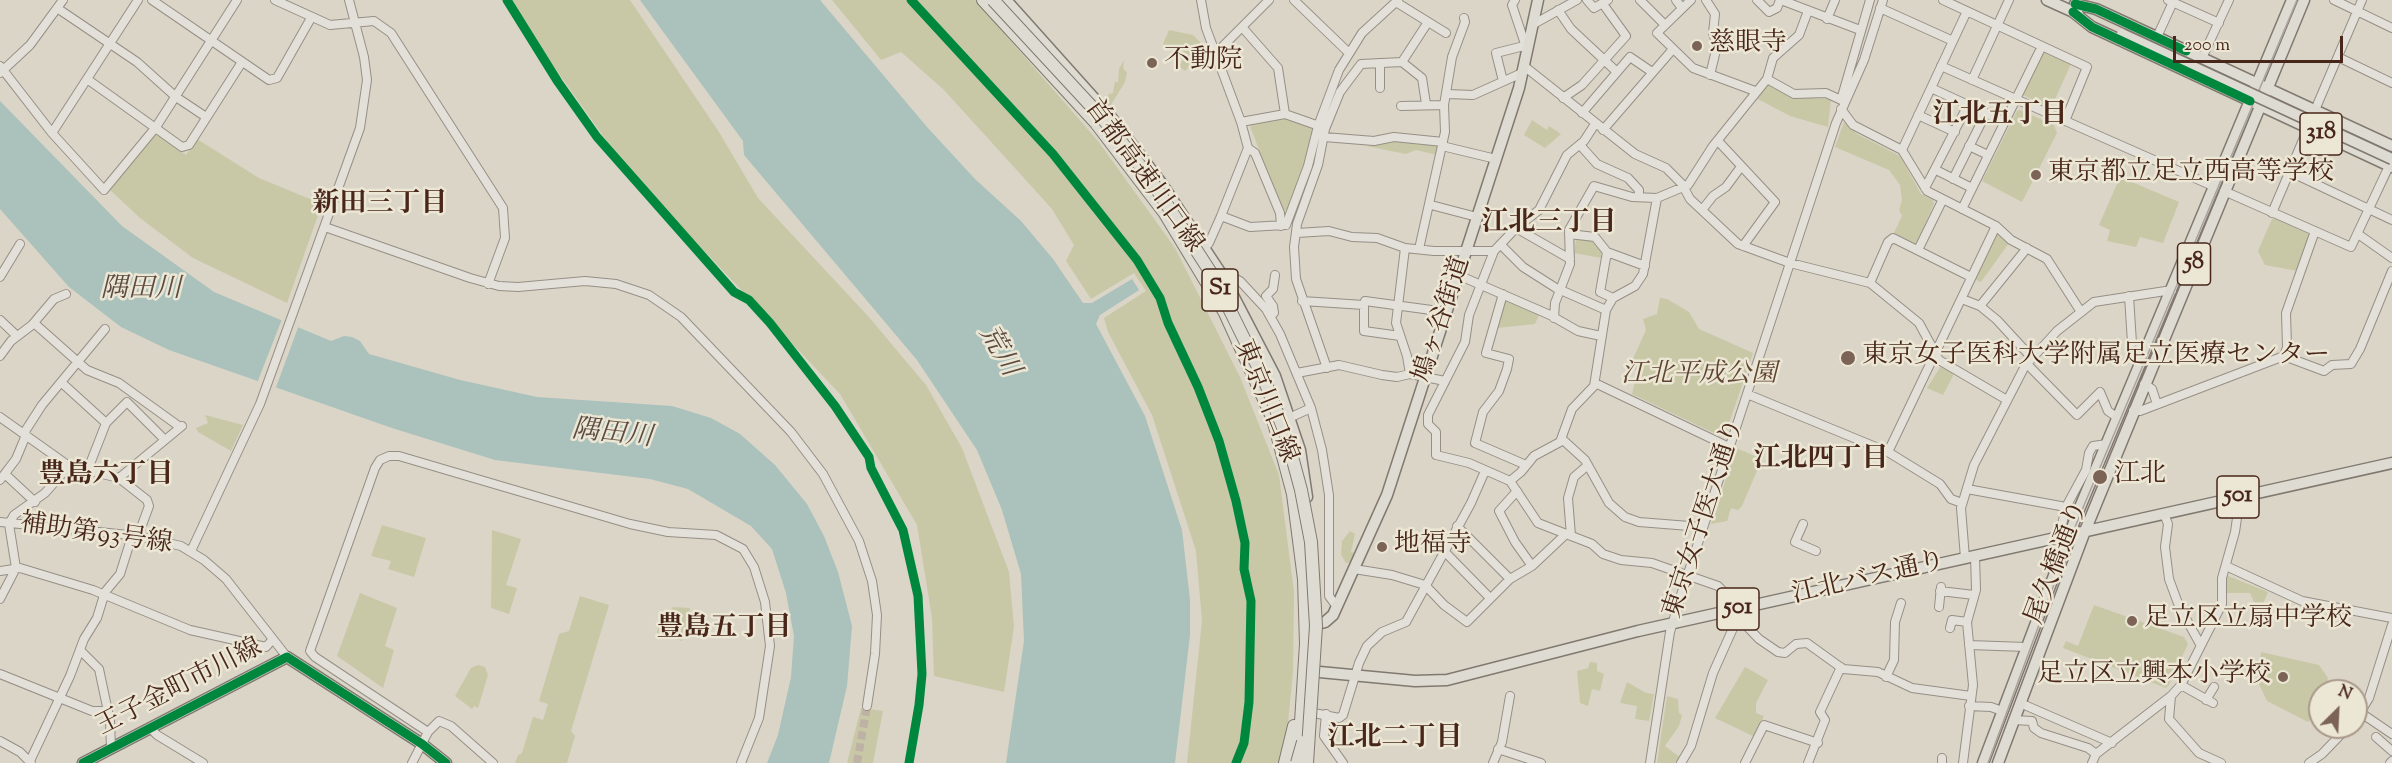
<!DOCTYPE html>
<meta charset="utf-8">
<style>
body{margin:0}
#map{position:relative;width:2392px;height:763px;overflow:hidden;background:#dad5c7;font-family:"Sorts Mill Goudy",serif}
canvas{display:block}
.north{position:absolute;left:2308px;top:679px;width:60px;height:60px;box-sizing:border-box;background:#ece6d5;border:2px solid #aa998a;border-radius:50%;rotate:24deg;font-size:16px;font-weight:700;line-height:24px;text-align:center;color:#482619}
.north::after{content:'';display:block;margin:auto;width:21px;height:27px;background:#7b6356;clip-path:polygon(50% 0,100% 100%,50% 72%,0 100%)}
.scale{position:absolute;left:2173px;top:36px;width:170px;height:27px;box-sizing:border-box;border:3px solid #482619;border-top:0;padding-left:8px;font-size:18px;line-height:21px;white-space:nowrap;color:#482619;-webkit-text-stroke:4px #ece6d5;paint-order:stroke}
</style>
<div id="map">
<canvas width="2392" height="763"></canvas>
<div class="north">N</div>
<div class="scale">200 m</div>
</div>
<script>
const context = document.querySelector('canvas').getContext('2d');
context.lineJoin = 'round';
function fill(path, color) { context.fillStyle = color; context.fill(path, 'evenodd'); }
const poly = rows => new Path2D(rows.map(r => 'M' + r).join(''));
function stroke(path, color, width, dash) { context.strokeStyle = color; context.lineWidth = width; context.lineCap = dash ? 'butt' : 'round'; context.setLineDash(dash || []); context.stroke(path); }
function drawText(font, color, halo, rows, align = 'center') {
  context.font = font + ' "Sorts Mill Goudy","Noto Serif JP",serif'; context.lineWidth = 5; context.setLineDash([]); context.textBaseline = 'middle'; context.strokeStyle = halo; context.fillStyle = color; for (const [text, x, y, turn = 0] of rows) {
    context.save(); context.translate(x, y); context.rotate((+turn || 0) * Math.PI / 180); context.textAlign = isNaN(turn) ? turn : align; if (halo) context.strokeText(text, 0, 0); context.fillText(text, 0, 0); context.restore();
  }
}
const green = poly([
 [512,0,630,0,719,132,758,198,868,316,926,385,962,448,1009,572,1014,627,1004,692,934,676,932,618,917,525,840,394,673,218,611,147,542,50],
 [832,0,975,0,1098,141,1175,248,1240,377,1279,475,1294,592,1293,672,1284,763,1187,763,1202,621,1196,551,1152,415,1108,332,1104,318,1146,291,1134,273,1091,299,1066,261,1074,245,1052,209,944,90,901,52,881,60],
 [1169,30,1193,35,1206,48,1185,71,1179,66,1183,60,1163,44],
 [2043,52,2071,64,2051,108,2023,95],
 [1124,60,1123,68,1127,73,1125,82,1109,108,1105,102,1109,94,1113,93,1115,81,1118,83,1119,69],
 [1767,84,1793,97,1831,99,1828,127,1790,116,1756,98],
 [2020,110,2054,125,2057,133,2022,202,1982,181,2017,111],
 [1286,116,1313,126,1314,129,1306,162,1288,211,1282,210,1250,126,1252,123],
 [1532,120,1547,130,1549,126,1561,134,1545,148,1524,135],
 [1844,122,1857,134,1900,156,1921,194,1933,200,1934,204,1916,244,1893,235,1902,216,1899,210,1902,200,1900,185,1889,170,1835,147],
 [157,134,186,155,197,139,259,178,322,204,287,303,193,258,140,218,110,190,109,188,153,135],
 [1394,140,1440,145,1437,155,1416,150,1406,154,1366,146],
 [2120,177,2179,202,2163,243,2140,237,2136,247,2107,241,2110,230,2099,225],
 [2275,218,2311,235,2297,271,2265,265,2258,251,2272,219],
 [1995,232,1998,232,2009,243,1981,282,1973,279],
 [1576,239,1592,241,1601,251,1601,258,1574,253],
 [1660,298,1667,299,1689,312,1699,329,1753,353,1726,432,1718,435,1632,394,1637,374,1632,361,1646,330,1643,319,1657,314],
 [1507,301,1539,315,1535,324,1497,328,1504,302],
 [1941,366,1954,374,1943,395,1927,388],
 [205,415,243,425,231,451,198,432,196,428,208,423],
 [1736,448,1762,459,1742,506,1738,510,1731,508,1727,521,1711,524],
 [382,525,426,538,414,577,388,569,391,561,371,556],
 [492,530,521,539,506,585,517,588,509,614,491,608],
 [1350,531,1355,534,1351,552,1356,553,1353,562,1346,563,1341,555,1342,541],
 [2226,575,2268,592,2259,613,2250,593,2225,593],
 [360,593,397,608,385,646,394,650,383,688,337,656],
 [580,596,609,605,571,731,575,736,567,763,515,763,518,755,522,753,533,717,543,720,548,704,539,701,559,634,569,631],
 [2094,605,2184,637,2188,644,2169,685,2166,688,2063,648,2066,641,2078,646],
 [673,607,690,608,689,620,682,641,657,633,661,619],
 [2261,652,2319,665,2328,678,2324,691,2320,691,2317,712,2308,722,2267,701,2258,682],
 [1590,662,1597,663,1597,671,1604,674,1600,691,1592,689,1588,706,1580,703,1577,671,1588,668],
 [478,665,485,667,488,675,478,708,474,706,472,709,455,696,471,668],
 [1745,667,1768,680,1756,703,1756,713,1764,716,1755,737,1715,718],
 [1627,682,1646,693,1654,694,1649,721,1635,719,1637,706,1620,703],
 [1667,696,1678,699,1679,713,1682,715,1679,726,1665,746,1681,758,1675,763,1657,763],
 [861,708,883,711,873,763,847,763]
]);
const water = poly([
 [640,0,820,0,927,127,975,179,1021,221,1053,259,1083,303,1092,303,1132,279,1139,290,1100,315,1096,324,1145,416,1182,530,1190,600,1190,635,1175,763,1006,763,1024,641,1021,574,1002,510,977,450,917,360,744,155,743,141],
 [0,101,122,226,214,292,331,341,344,336,352,337,360,341,369,354,460,380,537,397,672,406,711,418,740,434,775,465,807,504,824,536,838,572,852,626,847,686,829,763,767,763,778,735,791,677,794,636,786,593,772,549,751,526,688,489,650,479,495,460,392,428,169,350,121,327,69,287,0,209]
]);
const pier = poly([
 [282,319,299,325,275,390,257,383]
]);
const minorTunnel = poly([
 [857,763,867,706]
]);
const minor = poly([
 [152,0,269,80,277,78,311,18],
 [275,0,330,25,374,21,391,33,503,208,505,238,488,284],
 [1201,0,1206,28,1241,122,1248,148,1221,216,1209,243,1202,251],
 [1294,0,1349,53],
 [1515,0,1512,5,1525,44],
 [1587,0,1594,8,1608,0],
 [1640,0,1665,25],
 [1676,0,1682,8],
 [1691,0,1657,33,1693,68,1755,91],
 [1706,0,1715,14,1713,33,1717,46,1710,75],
 [1757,0,1769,12,1777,8,1780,0],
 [1781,0,1860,30],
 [1943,0,2087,67,2065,121],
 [2168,0,2219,23],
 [2334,0,2392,28],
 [1396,2,1446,33],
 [57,8,137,62,176,97,206,117],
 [1880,8,1953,41],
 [1558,10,1571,29,1617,72],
 [1827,19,1835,0],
 [1532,25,1577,0],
 [1242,27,1278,68,1285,114],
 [2157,37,2173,2],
 [1215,54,1269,0],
 [2338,57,2392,83],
 [2202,58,2229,0],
 [1402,62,1422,78,1426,104],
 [0,66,52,133,104,190,156,127,237,0],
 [1524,66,1635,154,1666,168,1682,184,1690,199,1738,244,1790,263,1870,283,1919,323,1939,360,2007,400],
 [1941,66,2215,187],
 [0,73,30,45,63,0],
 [87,79,182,147,189,145,242,62],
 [1767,79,1794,94,1826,93,1841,100],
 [1972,80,2009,0],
 [1503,81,1496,53,1528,45],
 [1380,88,1380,63],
 [1931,88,2005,122],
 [1448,94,1473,95,1522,73],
 [1563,98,1582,85,1626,36,1603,4],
 [1841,100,1870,0],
 [1401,106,1444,105],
 [1841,109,1853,125,1902,150,1927,191,1996,226,2011,240,2047,259,2081,312],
 [2315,110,2362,0],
 [1582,113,1630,57,1652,72],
 [1918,115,1955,132],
 [1241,122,1285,114,1322,127],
 [1603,130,1673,49],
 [52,133,138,0],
 [1324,137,1374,141,1394,137,1443,142],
 [1718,141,1775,202,1743,246],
 [1580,145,1597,164,1628,178,1639,190,1639,197],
 [1442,146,1496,159],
 [1969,146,1988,155],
 [1248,148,1255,153,1280,213,1281,226],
 [1902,150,1967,11],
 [1936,170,1972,188],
 [2290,172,2392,220],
 [1953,179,1986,113],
 [1925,188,1968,105],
 [2224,191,2351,247,2389,166],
 [1431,205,1477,217],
 [1962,209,2042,46],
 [1702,210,1713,196,1726,187,1740,168],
 [2272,213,2308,128],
 [1221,216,1250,227,1284,225],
 [1286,225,1308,166,1318,126,1339,70,1362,33,1398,0],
 [325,227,470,278,499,286,518,287,585,281,616,284,649,295,681,317,791,432,823,474,859,541,872,581,877,615,875,654,867,706],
 [1516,228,1570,259],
 [1297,233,1329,231,1352,237,1377,238,1405,248,1434,251,1494,251,1516,228,1539,210,1567,155,1584,141,1595,124],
 [1569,234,1595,237,1607,252,1600,292,1613,298],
 [2358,234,2392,258],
 [1501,245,1523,267,1556,288,1606,310],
 [1405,248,1396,323,1407,356,1410,374],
 [1419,249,1445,132,1444,105,1452,57,1465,22,1464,18],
 [1918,250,1943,199],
 [1494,251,1469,315,1465,342,1428,415,1428,424,1436,432,1436,455,1469,463,1510,481,1521,472,1534,456,1560,442,1572,409,1594,386,1606,310,1613,298,1635,286,1643,274,1657,198,1688,185,1713,146,1767,79,1773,58,1799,35,1808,11],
 [1607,252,1645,266],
 [1458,275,1550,315,1578,331,1601,336],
 [0,277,20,244],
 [1224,278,1230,276,1240,281,1266,309,1280,334,1311,408,1322,450,1329,495,1329,596,1337,607],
 [1870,283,1888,242,1893,238,1971,277],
 [1503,294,1486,353,1509,359,1507,369,1499,391,1483,412,1475,443,1526,465],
 [2129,296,2132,343],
 [1962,299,1980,306,1997,320,2032,358],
 [1302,301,1364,305,1365,301,1446,312],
 [1364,305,1364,331,1400,336],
 [1980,306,2027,248],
 [1270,316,1274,313,1273,306,1266,296,1273,289,1275,275],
 [1554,318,1555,303,1570,264,1569,230,1594,186,1632,197,1657,198],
 [0,320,17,336],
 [34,323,87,370,119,383,180,427],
 [0,356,11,341,32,325,54,299,66,294],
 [2284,356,2287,347,2286,313,2315,231],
 [2027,364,2077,415,2100,392,2108,411,2118,418],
 [1327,368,1296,279,1294,247,1297,224,1318,165,1325,129,1340,92,1361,64,1402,62,1428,22],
 [1297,373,1339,365,1382,375,1397,377,1410,374,1445,381],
 [62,383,106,423],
 [1595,383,1729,447],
 [2144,384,2152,389,2157,404],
 [1747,394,1888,452,1940,484,1951,499,1962,503],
 [2133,411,2140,411,2284,356,2324,371,2332,365,2351,364,2360,349,2392,271],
 [0,417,69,466,119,478,147,500,149,506,138,536],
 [1289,418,1311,408],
 [24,433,42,405,105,329],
 [1562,439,1585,460,1609,503,1625,517,1639,522,1702,527],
 [1888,452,1996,226],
 [88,469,106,423,127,402,164,439],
 [6,475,35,502],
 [119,478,182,426],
 [0,480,16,459,26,435],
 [1510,481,1538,523,1592,544,1603,554,1621,560,1652,563,1718,586,1729,597,1738,617,1759,639,1778,652,1785,653,1796,644,1807,643,1843,669,1878,672,1912,688,1971,696],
 [1967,489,2066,507,2078,512],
 [1517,491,1499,511,1515,542,1532,566],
 [2164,514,2168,524,2165,547,2169,579,2179,606,2200,644],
 [0,522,138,536,181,546,204,560,226,579,287,657],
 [1803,524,1795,542,1816,551],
 [1457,526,1510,579],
 [1571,536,1568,498,1574,477,1588,465],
 [2059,538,2066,507,2086,470,2089,453,2093,446,2107,444],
 [191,551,260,404,360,128,367,80,364,57,349,0],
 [1444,551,1490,598],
 [1965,558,1961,508,1974,465,2025,366,2057,331,2094,302,2172,290],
 [2226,566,2302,601,2392,618],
 [16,568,9,524,14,515,45,493,69,466],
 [1354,569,1392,575,1425,585,1444,605,1467,622,1510,579,1532,566,1566,534],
 [0,571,20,568,93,590,190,630,266,647,272,640],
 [1940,591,1974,595],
 [0,599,16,568],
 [1939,607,1941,587],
 [1950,628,1952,620,1967,622],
 [1969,645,2026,647],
 [81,651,99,669,110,721,111,748],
 [0,674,92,711,108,711],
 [1886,677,1894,660,1895,622,1901,603],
 [2181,685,2213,703],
 [2171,696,2169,719,2199,753,2221,763],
 [2206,700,2214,687],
 [2020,703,2112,743],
 [1969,706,1991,707,2002,711],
 [1314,713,1339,718,1343,715,1359,663,1367,646,1382,632,1406,622,1471,503,1485,471],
 [2361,713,2392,734],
 [1326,714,1324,736,1343,763],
 [2356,719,2369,698,2392,625],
 [2014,720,2032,721,2034,728,2041,733,2088,748,2096,754],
 [150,728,157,735,203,763],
 [428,732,315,657,310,651,375,468,380,460,389,456,399,456,630,524,668,532,716,535,743,549,754,567,765,602,770,646,759,718,741,763],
 [2376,737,2392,751],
 [0,741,20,752,31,763],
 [1498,749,1541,763],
 [30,761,70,676,84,639,97,618,105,592,120,574,132,536],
 [412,763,428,732,439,721,451,726,493,763],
 [1493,763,1502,742,1510,696],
 [1650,763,1670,632,1680,598,1836,123,1864,60,1883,0],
 [1681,763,1691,746,1713,673,1738,617],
 [1745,763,1764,725,1818,743],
 [1808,763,1825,720,1820,712,1841,667],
 [1942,763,1942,758],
 [1963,763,1973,685,1967,622,1976,590,1975,556],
 [2092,763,2096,754,2171,696,2181,685,2222,604,2222,578,2235,532,2240,497],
 [2309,763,2322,754,2348,727],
 [2390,763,2392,761]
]);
const major = poly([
 [1006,0,1110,116,1162,184,1224,278,1275,376,1300,450,1307,497],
 [2047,0,2078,14],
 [2075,4,2096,9,2392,146],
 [2073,12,2092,27,2392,167],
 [1310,626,1325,622,1333,615,1387,495,1519,88,1538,0],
 [1309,671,1415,681,1447,680,1638,631,2392,463],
 [83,763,287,657,422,744,446,763],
 [1983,763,2078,512,2292,0],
 [1998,763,2085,531,2304,0]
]);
const highway = poly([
 [983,0,1096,123,1164,212,1225,313,1273,419,1293,494,1304,579,1306,644,1299,753],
 [1285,763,1294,726]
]);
const tram = poly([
 [1988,763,2077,522,2297,0]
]);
const majorBridge = poly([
 [2122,34,2392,159]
]);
const highwayBridge = poly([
 [993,0,1104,120,1149,177,1213,276,1264,379,1287,438,1301,490,1311,542,1316,626,1307,763],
 [1297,763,1303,742]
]);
const cycleway = poly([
 [507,0,558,82,597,137,734,292,749,300,770,323,835,406,869,457,871,468,903,530,918,596,922,674,919,705,909,763],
 [911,0,1053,154,1137,260,1160,298,1168,323,1198,387,1219,441,1236,501,1245,543,1244,569,1251,601,1249,702,1244,743,1236,763],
 [2075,4,2096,9,2186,51],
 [2073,12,2092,27,2250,101],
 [83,763,287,657,422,744,446,763]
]);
const markers = [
 [1697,46,6,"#7b6356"],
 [1152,63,6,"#7b6356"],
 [2036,175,6,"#7b6356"],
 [1848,358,8,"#7b6356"],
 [2100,477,8,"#7b6356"],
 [1382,547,6,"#7b6356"],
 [2132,621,6,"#7b6356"],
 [2283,677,6,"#7b6356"]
];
const shields = [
 [2321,134,42],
 [2194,264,33],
 [1220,290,36],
 [2238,497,42],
 [1738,609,42]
];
const shieldNames = [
 ["318",2321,134],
 ["58",2194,264],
 ["S1",1220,290],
 ["501",2238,497],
 ["501",1738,609]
];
const poiNames = [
 ["慈眼寺",1709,46],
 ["不動院",1164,63],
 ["東京都立足立西高等学校",2048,175],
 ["東京女子医科大学附属足立医療センター",1862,358],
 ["江北",2114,477],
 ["地福寺",1394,547],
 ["足立区立扇中学校",2144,621],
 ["足立区立興本小学校",2271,677,"right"]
];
const streetNames = [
 ["首都高速川口線",1142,177,54],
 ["鳩ヶ谷街道",1444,320,-72],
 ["東京川口線",1264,402,68],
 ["東京女子医大通り",1706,519,-72],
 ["補助第93号線",96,536,8],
 ["尾久橋通り",2059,563,-69],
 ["江北バス通り",1869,580,-13],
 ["王子金町市川線",180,689,-27]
];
const parkNames = [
 ["江北平成公園",1699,377]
];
const neighbourhoodNames = [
 ["江北五丁目",2000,117],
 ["新田三丁目",380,206],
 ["江北三丁目",1549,225],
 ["江北四丁目",1821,461],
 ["豊島六丁目",106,477],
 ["豊島五丁目",724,630],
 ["江北二丁目",1395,740]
];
const waterNames = [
 ["隅田川",141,291],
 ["荒川",997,352,60],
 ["隅田川",612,436,6]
];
fill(green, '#c8c8a7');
fill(water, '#aac1bc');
fill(pier, '#dad5c7');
stroke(minorTunnel, '#bdb2a4', 8, [8, 4]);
stroke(minor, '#978f86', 10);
stroke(major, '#817970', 13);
stroke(highway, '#817970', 14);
stroke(minor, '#e3e0d9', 8);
stroke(major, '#dedbd3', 10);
stroke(highway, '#dedbd3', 12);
stroke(tram, '#a9a39c', 1.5);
stroke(majorBridge, '#817970', 13, []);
stroke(highwayBridge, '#817970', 14, []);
stroke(majorBridge, '#dedbd3', 10);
stroke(highwayBridge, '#dedbd3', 12);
stroke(cycleway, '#00873e', 9);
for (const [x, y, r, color] of markers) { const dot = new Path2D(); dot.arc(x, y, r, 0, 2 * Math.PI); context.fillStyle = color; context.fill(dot); stroke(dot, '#ece6d5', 2); }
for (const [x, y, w] of shields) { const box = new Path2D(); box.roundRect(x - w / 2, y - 21, w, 42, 4.5); context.fillStyle = '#ece6d5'; context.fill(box); stroke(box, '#482619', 1.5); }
drawText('bold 24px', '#482619', null, shieldNames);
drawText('26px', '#482619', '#ece6d5', poiNames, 'left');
drawText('26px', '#482619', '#ece6d5', streetNames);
drawText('italic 26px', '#5f4430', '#ece6d5', parkNames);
drawText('bold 27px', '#482619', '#ece6d5', neighbourhoodNames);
drawText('italic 27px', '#5c4b41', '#ece6d5', waterNames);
</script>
